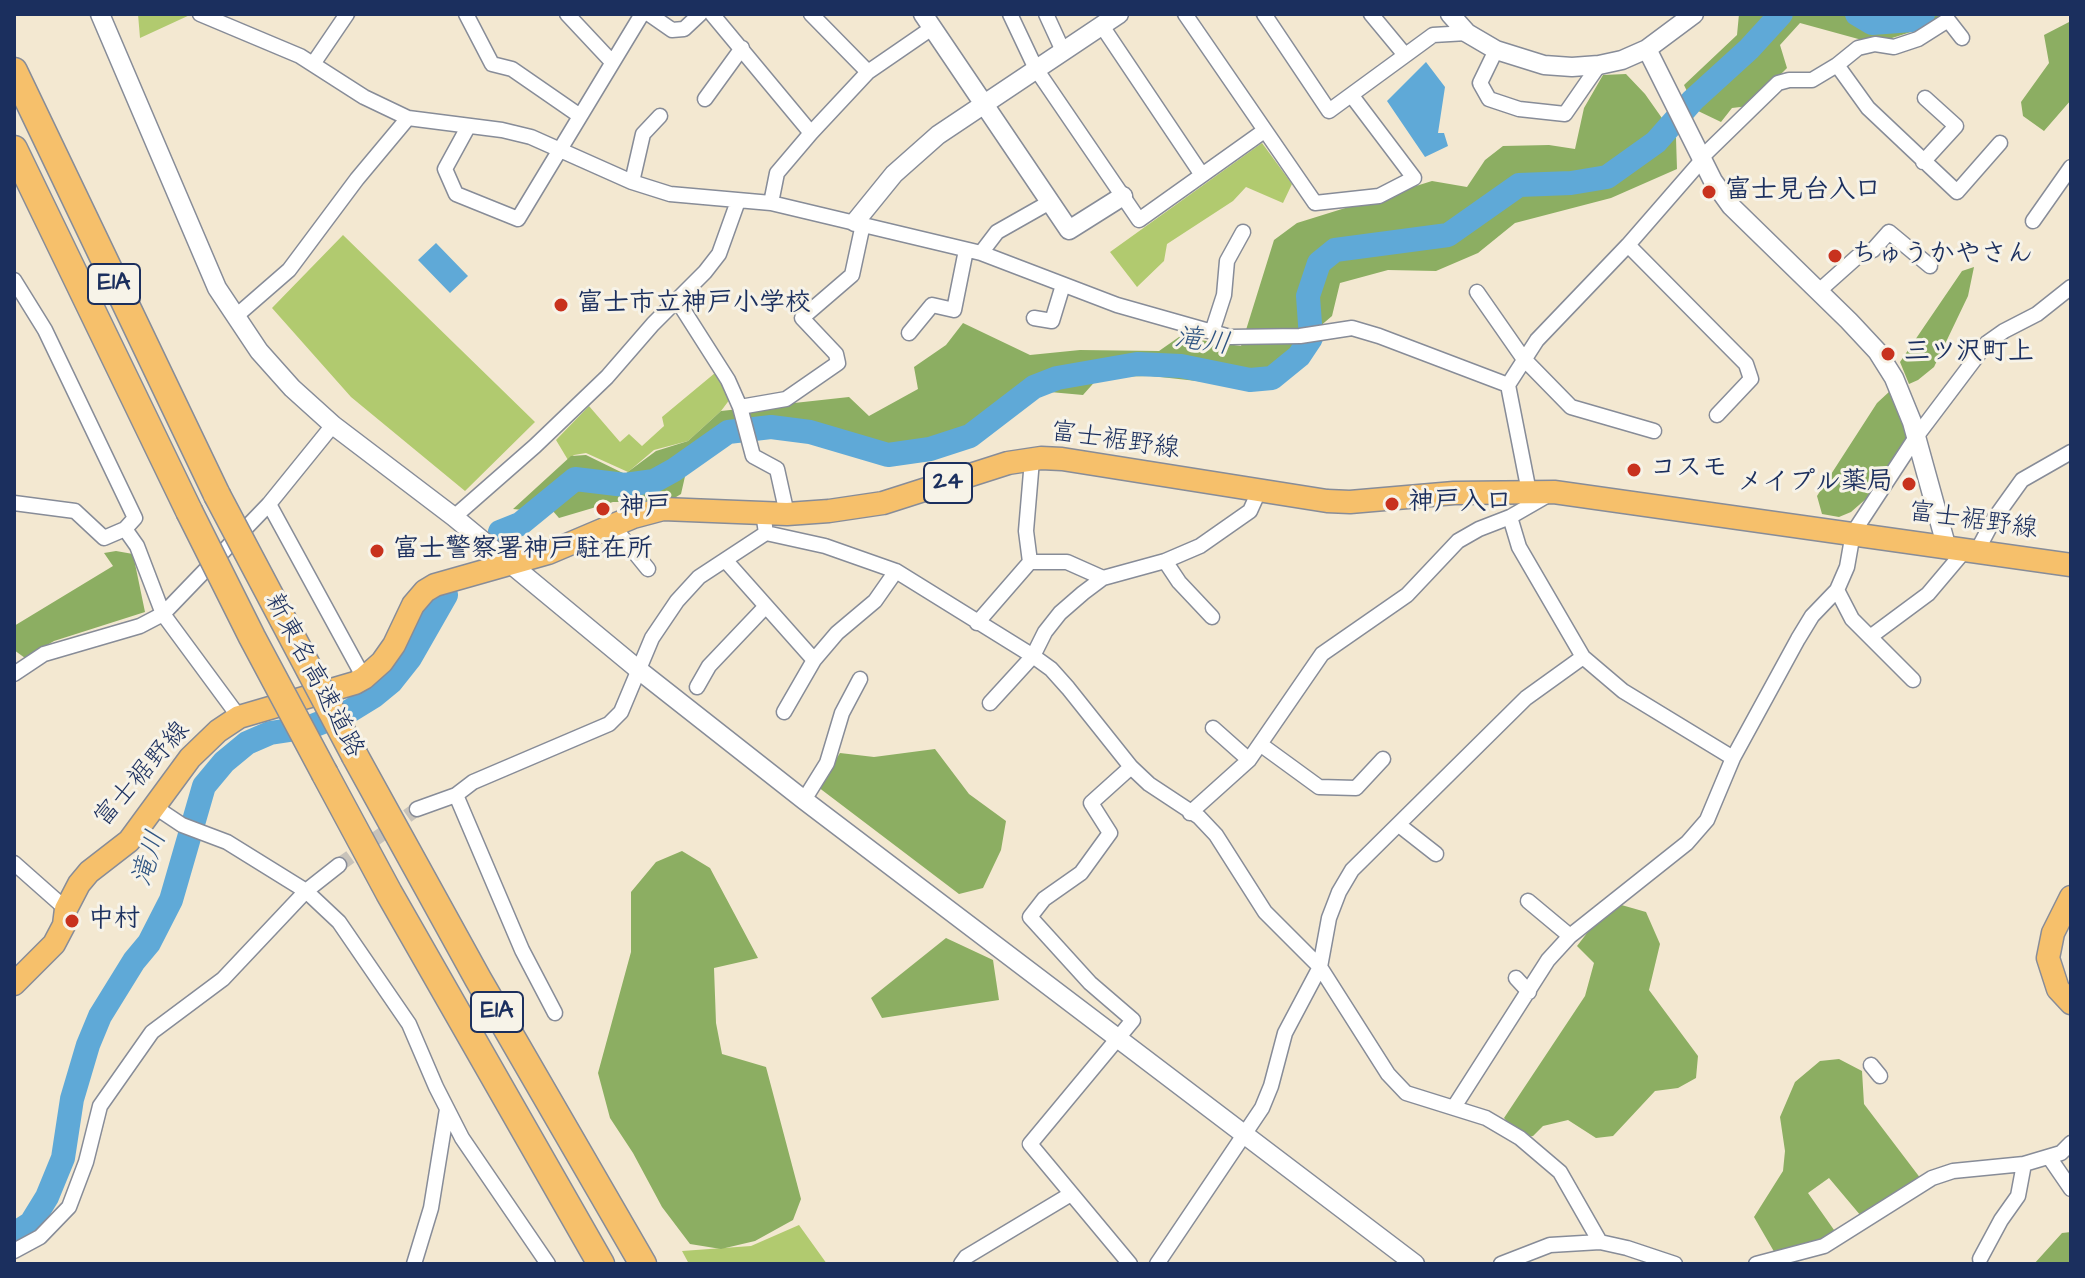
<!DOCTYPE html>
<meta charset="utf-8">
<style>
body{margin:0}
#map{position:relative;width:2085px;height:1278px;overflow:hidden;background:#f3e8d1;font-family:"Architects Daughter",sans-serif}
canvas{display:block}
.frame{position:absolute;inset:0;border:16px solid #1b2f5e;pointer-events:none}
</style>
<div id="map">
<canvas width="2085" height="1278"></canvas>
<div class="frame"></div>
</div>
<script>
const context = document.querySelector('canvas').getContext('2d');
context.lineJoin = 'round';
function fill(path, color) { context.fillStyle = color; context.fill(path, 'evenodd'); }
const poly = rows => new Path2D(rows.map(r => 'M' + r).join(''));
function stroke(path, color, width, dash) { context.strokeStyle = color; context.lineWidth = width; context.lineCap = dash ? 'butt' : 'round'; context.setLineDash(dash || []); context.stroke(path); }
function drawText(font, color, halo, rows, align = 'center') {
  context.font = font + ' "Architects Daughter","Klee One",sans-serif'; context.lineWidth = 6; context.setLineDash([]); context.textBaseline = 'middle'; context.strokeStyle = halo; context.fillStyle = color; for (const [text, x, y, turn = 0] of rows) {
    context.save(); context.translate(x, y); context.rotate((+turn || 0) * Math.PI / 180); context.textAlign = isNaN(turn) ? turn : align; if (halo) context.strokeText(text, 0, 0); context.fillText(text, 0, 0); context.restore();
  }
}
const green = poly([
 [138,14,192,14,140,38],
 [1262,143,1292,184,1283,203,1246,187,1233,201,1167,244,1164,261,1137,287,1110,252],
 [343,235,535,422,465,491,351,397,272,308],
 [715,373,730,399,721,411,688,441,654,450,628,472,586,453,574,455,568,460,556,440,589,406,620,442,629,434,642,446,664,426,662,417],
 [799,1225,827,1264,689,1264,682,1251,751,1246]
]);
const forest = poly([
 [1739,14,1944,14,1933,25,1892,38,1862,40,1800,23,1780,45,1787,68,1749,106,1732,108,1721,122,1696,110,1684,85,1737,35],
 [2071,21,2071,100,2044,131,2023,116,2021,102,2049,63,2044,35],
 [1626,74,1645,94,1676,138,1677,169,1611,198,1515,223,1478,253,1436,271,1388,270,1340,283,1332,316,1277,363,1258,373,1215,383,1151,376,1099,377,1083,395,1017,389,990,415,953,438,908,449,889,450,783,437,741,434,721,450,686,472,681,494,668,502,613,502,559,518,545,502,523,510,513,509,571,456,586,455,625,474,656,451,688,441,721,411,849,397,869,416,918,389,914,367,946,345,963,323,1030,355,1080,350,1159,351,1179,337,1241,346,1274,240,1297,223,1432,181,1467,187,1485,160,1503,146,1549,145,1575,149,1584,108,1603,75],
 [1974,267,1968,296,1934,367,1918,380,1909,384,1900,362,1962,271],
 [1890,391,1911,439,1867,498,1851,512,1839,517,1822,514,1817,496,1877,403],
 [116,551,133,554,145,612,54,641,25,658,14,650,14,626,113,566,104,553],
 [935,749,969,794,1006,821,1001,850,983,888,959,894,818,787,840,753,874,757],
 [682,851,710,868,758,958,714,968,716,1023,722,1054,766,1067,801,1199,793,1220,755,1241,721,1249,690,1244,662,1207,633,1153,610,1118,598,1073,631,952,631,892,656,862],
 [1611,902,1646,912,1660,944,1649,990,1698,1056,1696,1078,1678,1088,1655,1091,1613,1136,1596,1138,1568,1120,1543,1126,1533,1136,1520,1138,1504,1118,1585,996,1594,963,1577,946],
 [946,938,993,960,999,1000,882,1018,871,998],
 [1839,1059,1862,1071,1864,1104,1921,1179,1861,1216,1829,1178,1808,1193,1839,1237,1776,1255,1754,1217,1783,1171,1785,1151,1780,1117,1795,1082,1820,1061],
 [2071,1232,2071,1264,2034,1264,2062,1233]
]);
const water = poly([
 [1426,62,1445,87,1438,133,1444,133,1448,146,1425,157,1387,101],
 [436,243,468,276,450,293,418,260]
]);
const river = poly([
 [1857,14,1872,23,1912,20,1923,14],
 [500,532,520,524,575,479,625,485,654,481,674,470,728,432,771,427,810,432,888,455,930,449,970,436,1034,387,1057,378,1137,364,1181,366,1250,380,1272,378,1299,356,1311,338,1308,296,1319,263,1335,250,1448,235,1519,185,1571,183,1607,177,1656,142,1693,100,1749,49,1781,14],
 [14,1234,31,1223,47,1197,63,1158,72,1099,88,1045,100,1016,134,961,149,943,171,900,204,786,224,762,247,743,270,733,310,727,348,712,374,696,391,682,410,658,446,595]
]);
const minorTunnel = poly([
 [339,865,417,809]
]);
const minor = poly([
 [200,14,300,56,364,97,408,118,502,130,531,137,632,182,670,194,771,203,981,253,1117,305,1230,337,1300,336,1352,328,1379,336,1508,385],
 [466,14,492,64,512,69,580,116],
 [567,14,612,62],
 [649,14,672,30,684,29,700,14],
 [712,14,811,133,777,173,771,203],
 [811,14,868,72,811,133],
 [1010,14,1036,69,1139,220,1264,131],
 [1046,14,1063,51],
 [1185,14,1315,203,1379,196,1414,178,1352,96],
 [1264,14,1329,111,1433,35,1467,33],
 [1371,14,1405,55],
 [1102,26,1202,175],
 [1496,50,1480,83,1489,99,1519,109,1565,114,1599,65],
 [313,64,347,14],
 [1837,65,1868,108,1957,192,2000,143],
 [868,72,932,28],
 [705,99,742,48],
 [468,127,445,169,456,194,518,219,642,14],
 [1701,158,1778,83,1789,80,1812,80,1837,65,1858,48,1875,44,1894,47,1918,39,1948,20,1962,38],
 [1923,162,1956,126,1925,98],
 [632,182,643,134,660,116],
 [2033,221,2071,167],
 [1628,245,1746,364,1751,379,1717,415],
 [981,253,997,232,1050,202],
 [14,280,45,330,135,518,125,529],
 [1820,290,1857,257,1873,250,1889,232,1930,266],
 [1477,292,1523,358,1571,407,1654,431],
 [677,300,728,380,740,407,753,456,777,469,787,514],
 [235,317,289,270,357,179,408,118],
 [1034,318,1052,321,1063,285],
 [1212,332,1224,295,1227,261,1243,232],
 [909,333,932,305,954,310,966,250],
 [740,407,786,399,838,363,836,354,802,318,852,275,863,224],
 [1529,492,1508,385,1537,340,1628,245,1702,160],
 [14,503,75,511,104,538,125,529,137,546,163,614,239,717],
 [269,504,364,678],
 [763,513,766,533,825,546,896,571,1033,656,1051,669,1068,688,1131,767,1149,784,1199,817,1216,835,1265,912,1320,967,1388,1074,1406,1093,1486,1118,1520,1138,1560,1172,1600,1242,1627,1248,1675,1264],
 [454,517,535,446,607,377,653,324,705,272,719,254,738,201],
 [1510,517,1519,547,1583,657,1623,691,1733,758],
 [613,526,648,569],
 [1977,551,1994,519,2022,480,2071,452],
 [726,561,814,660],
 [1165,561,1179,582,1212,617],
 [1030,562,1026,531,1032,460],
 [1837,590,1852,619,1913,680],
 [977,623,1030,562,1067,562,1103,578],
 [1870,637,1928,594,1966,549],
 [14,674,44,654,140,626,163,614,269,504,333,425],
 [697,687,709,666,766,606],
 [990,703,1033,656,1045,632,1060,613,1083,593,1103,578,1165,561,1200,546,1250,511,1259,491],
 [784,712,814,660,837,633,875,601,896,571],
 [1213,728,1249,760],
 [1260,744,1319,787,1356,788,1383,759],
 [456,795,522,950,555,1013],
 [804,800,827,763,842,713,860,679],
 [155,807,182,825,227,842,306,891,339,922,409,1024,436,1087,462,1138,548,1264],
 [417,809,456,795,473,782,609,724,621,712,652,638,677,601,699,577,766,533],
 [1190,813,1249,760,1322,654,1407,595,1458,541,1479,529,1510,517,1550,494],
 [1399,825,1436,854],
 [14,863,66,909],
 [1528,901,1570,936],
 [1516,978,1529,992],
 [1871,1065,1880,1076],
 [1454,1107,1548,960,1570,936,1687,843,1707,820,1733,758,1798,639,1812,616,1837,590,1847,567,1853,533,1916,437,1987,343,2004,331,2037,314,2071,287],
 [2049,1157,2071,1189],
 [14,1251,40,1237,69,1207,86,1162,100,1106,152,1032,223,979,306,891,339,865],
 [1980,1259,2001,1220,2018,1196,2024,1164],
 [414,1264,431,1208,447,1109],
 [961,1264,966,1257,1071,1194],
 [1130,1264,1030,1144,1133,1020,1090,983,1030,917,1044,899,1081,873,1110,833,1091,803,1131,767],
 [1157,1264,1262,1108,1271,1086,1285,1033,1320,967,1329,918,1339,892,1352,870,1526,698,1583,657],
 [1501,1264,1550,1245,1600,1242],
 [1756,1264,1824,1246,1932,1178,1953,1171,2024,1164,2061,1153,2071,1143]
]);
const tertiary = poly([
 [100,14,217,288,259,351,292,388,333,425,454,517,640,671,804,800,1415,1264],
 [923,14,1069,230,1123,196],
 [1450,14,1467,33,1496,50,1544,65,1572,67,1599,65,1622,60,1647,49,1694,14],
 [1647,49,1713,181,1731,206,1849,321,1877,351,1894,378,1912,422,1946,545],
 [855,222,894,174,938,135,1119,14]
]);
const primary = poly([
 [2071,897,2053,933,2048,958,2058,989,2071,1003],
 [14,984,54,944,64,925,66,909,79,884,89,872,129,841,190,758,218,731,239,717,355,683,364,678,382,662,394,645,413,605,425,591,435,585,548,553,633,517,663,509,787,514,829,511,883,503,1008,463,1041,458,1062,459,1327,501,1350,502,1454,493,1554,492,2071,565]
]);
const motorway = poly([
 [14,71,217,495],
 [14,149,189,511],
 [355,756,478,979,643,1264],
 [325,774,389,893,601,1264]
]);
const motorwayBridge = poly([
 [217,495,355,756],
 [189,511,252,637,325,774]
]);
const markers = [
 [1709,192,8,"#c8321e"],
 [1835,256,8,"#c8321e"],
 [561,305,8,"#c8321e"],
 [1888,354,8,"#c8321e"],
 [1634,470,8,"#c8321e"],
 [1909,484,8,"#c8321e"],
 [1392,504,8,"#c8321e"],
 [603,509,8,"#c8321e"],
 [377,551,8,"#c8321e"],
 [72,921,8,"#c8321e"]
];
const shields = [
 [114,284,52],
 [948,483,48],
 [497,1012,52]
];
const shieldNames = [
 ["E1A",114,284],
 ["24",948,483],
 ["E1A",497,1012]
];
const poiNames = [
 ["富士見台入口",1725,192],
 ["ちゅうかやさん",1851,256],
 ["富士市立神戸小学校",577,305],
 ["三ツ沢町上",1904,354],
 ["コスモ",1650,470],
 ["メイプル薬局",1893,484,"right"],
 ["神戸入口",1408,504],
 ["神戸",619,509],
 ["富士警察署神戸駐在所",393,551],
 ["中村",88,921]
];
const streetNames = [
 ["富士裾野線",1115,442,8],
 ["富士裾野線",1973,522,8],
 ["新東名高速道路",313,676,62],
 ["富士裾野線",143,775,-49]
];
const waterNames = [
 ["滝川",1202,343,8],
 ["滝川",151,859,-72]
];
fill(green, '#b1ca6f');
fill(forest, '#8cae62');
fill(water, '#5fa9d7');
stroke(river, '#5fa9d7', 24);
stroke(minorTunnel, '#c8c3ba', 14, [14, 7]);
stroke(minor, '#878c98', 17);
stroke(tertiary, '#878c98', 21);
stroke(primary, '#878c98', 25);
stroke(motorway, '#878c98', 29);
stroke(minor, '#fff', 14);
stroke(tertiary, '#fff', 18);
stroke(primary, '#f6c06b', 22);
stroke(motorway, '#f6c06b', 26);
stroke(motorwayBridge, '#878c98', 29, []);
stroke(motorwayBridge, '#f6c06b', 26);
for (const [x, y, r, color] of markers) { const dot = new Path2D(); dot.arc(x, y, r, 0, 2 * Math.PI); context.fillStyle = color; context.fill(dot); stroke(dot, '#f7f3e8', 3); }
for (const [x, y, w] of shields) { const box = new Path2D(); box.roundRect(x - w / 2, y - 20, w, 40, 6); context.fillStyle = '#f7f3e8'; context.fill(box); stroke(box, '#1b2f5e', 2); }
drawText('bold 24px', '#1b2f5e', null, shieldNames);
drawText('bold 26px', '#1b2f5e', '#f7f3e8', poiNames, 'left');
drawText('26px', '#1b2f5e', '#f7f3e8', streetNames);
drawText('italic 28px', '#2f5482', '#f7f3e8', waterNames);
</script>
